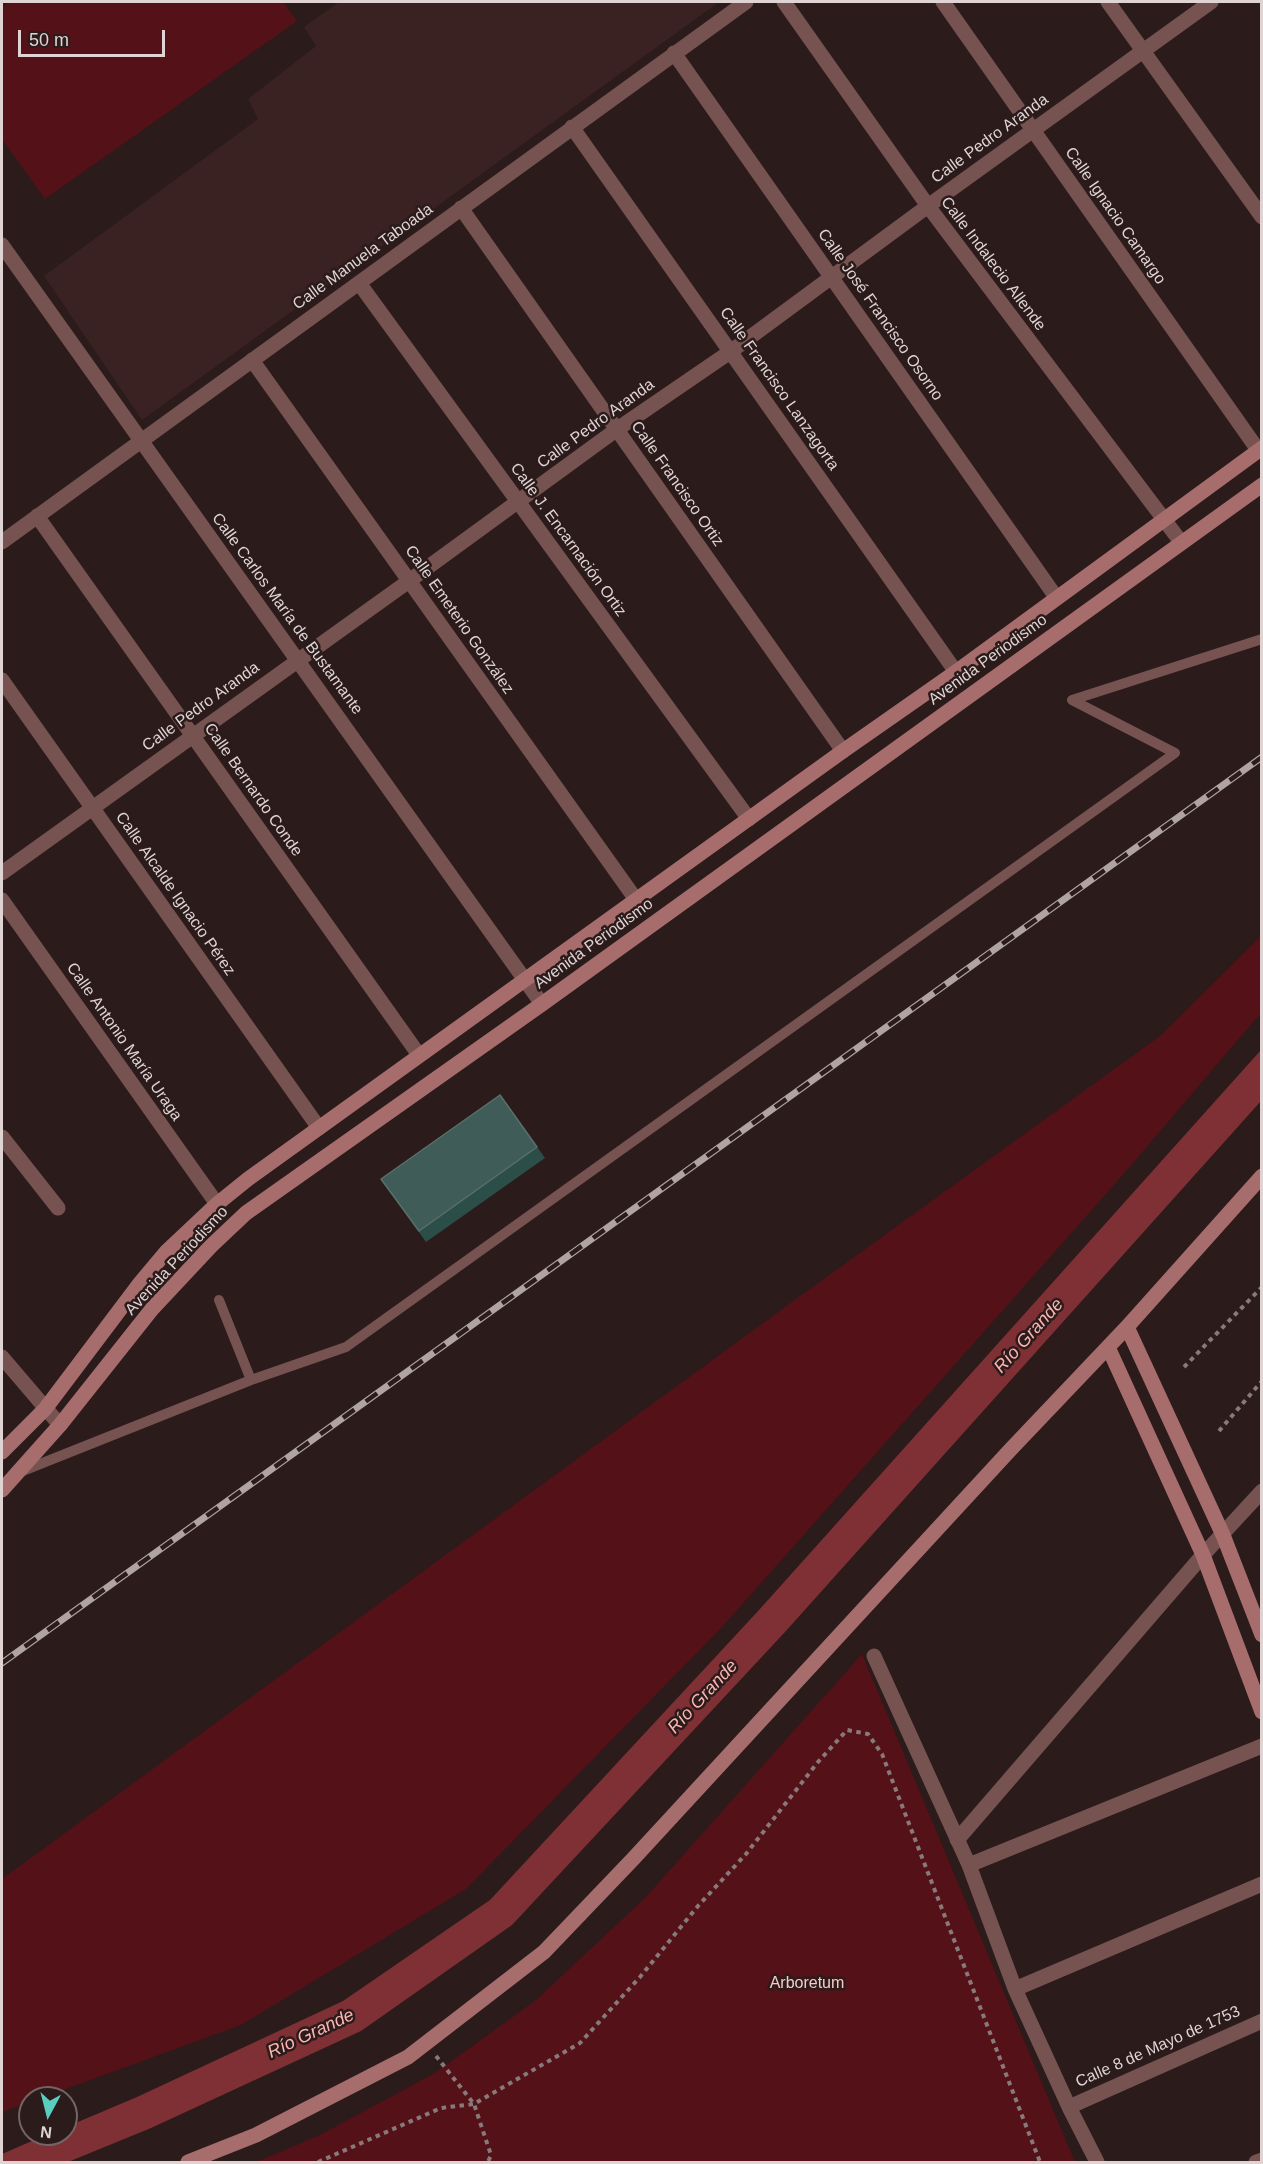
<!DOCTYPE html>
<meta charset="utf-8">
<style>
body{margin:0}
#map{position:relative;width:1263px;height:2164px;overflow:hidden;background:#2b1b1b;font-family:Helvetica,sans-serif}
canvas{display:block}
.frame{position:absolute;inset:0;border:3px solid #dfd3d3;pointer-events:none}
.north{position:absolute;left:18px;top:2086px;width:60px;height:60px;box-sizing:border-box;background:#2b1b1b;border:2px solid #736565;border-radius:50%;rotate:187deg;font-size:16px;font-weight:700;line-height:24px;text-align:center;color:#dfd3d3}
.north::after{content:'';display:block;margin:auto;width:21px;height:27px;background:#58cec0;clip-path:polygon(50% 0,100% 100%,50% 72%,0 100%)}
.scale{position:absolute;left:18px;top:30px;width:147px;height:27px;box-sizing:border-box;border:3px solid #dfd3d3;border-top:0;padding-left:8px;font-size:18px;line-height:21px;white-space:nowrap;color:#dfd3d3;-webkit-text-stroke:4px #2b1b1b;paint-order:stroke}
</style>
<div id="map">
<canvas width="1263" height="2164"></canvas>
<div class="frame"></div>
<div class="north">N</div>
<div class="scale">50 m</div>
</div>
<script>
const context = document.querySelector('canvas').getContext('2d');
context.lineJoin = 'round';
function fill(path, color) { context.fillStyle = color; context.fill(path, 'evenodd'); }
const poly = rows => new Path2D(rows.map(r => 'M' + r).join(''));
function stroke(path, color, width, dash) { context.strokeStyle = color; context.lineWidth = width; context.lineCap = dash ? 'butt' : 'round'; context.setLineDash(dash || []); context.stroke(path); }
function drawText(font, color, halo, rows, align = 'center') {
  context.font = font + ' Helvetica,sans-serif'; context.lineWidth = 5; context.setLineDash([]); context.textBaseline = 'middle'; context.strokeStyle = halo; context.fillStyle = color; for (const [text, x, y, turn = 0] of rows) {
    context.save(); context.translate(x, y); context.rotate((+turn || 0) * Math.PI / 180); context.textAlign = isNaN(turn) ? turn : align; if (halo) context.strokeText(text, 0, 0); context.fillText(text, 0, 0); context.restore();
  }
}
const built = poly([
 [339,2,719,2,142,420,44,276,258,119,248,99,316,46,304,27]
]);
const green = poly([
 [10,2,283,2,297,21,45,199,2,139,2,8],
 [1261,936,1261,1013,1114,1185,723,1626,466,1889,241,2025,41,2098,30,2098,30,2102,2,2112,2,1879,785,1307,1160,1036],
 [862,1654,1075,2162,256,2162,318,2136,435,2073,536,2000,645,1898]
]);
const water = poly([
 [1261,1050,1261,1101,785,1632,512,1925,361,2031,151,2128,68,2162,2,2162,2,2154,48,2134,66,2134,66,2127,137,2097,343,2001,490,1900,759,1610]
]);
const path = poly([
 [1184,1367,1262,1287],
 [1219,1431,1262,1381],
 [436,2056,474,2104,491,2155,488,2162],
 [318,2162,441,2108,474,2104,580,2043,640,1977,698,1906,746,1854,818,1762,847,1730,868,1734,882,1754,1040,2162]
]);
const lane = poly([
 [219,1300,251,1380],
 [20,1472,251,1380,346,1347,1175,753,1072,700,1262,639]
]);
const street = poly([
 [784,2,928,206,1181,542],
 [943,2,1258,450],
 [1108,2,1262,217],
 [674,53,1056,597],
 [572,127,956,672],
 [461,208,843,751],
 [2,245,542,1004],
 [359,283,749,819],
 [252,360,637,901],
 [37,516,419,1055],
 [2,542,746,2],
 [2,680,319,1128],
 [2,873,409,581,616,430,730,352,928,206,1211,2],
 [2,900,217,1204],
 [2,1137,58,1208],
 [2,1357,60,1425],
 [874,1656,969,1865,1015,1989,1069,2107,1097,2162],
 [957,1840,1203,1555,1262,1491],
 [969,1865,1262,1746],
 [1015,1989,1262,1884],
 [1069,2107,1262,2021],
 [1256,2162,1262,2160]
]);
const secondary = poly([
 [1127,1327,1223,1535,1262,1635],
 [1108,1347,1203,1555,1262,1712],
 [2,1452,45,1409,140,1283,166,1252,217,1204,248,1179,843,751,956,672,1262,448],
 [2,1490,60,1425,152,1309,211,1246,246,1213,542,1004,1262,485],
 [188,2162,256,2135,408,2057,544,1952,633,1859,1011,1449,1127,1327,1262,1176]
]);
const rail = poly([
 [2,1663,1262,757]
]);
const wall = poly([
 [500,1095,545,1158,426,1242,381,1179]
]);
const building = poly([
 [500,1095,537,1147,419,1231,381,1179,500,1095]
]);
const streetNames = [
 ["Calle Pedro Aranda",990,139,-36],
 ["Calle Ignacio Camargo",1115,216,55],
 ["Calle Manuela Taboada",363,257,-36],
 ["Calle Indalecio Allende",993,264,53],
 ["Calle José Francisco Osorno",880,315,55],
 ["Calle Francisco Lanzagorta",779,389,55],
 ["Calle Pedro Aranda",596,424,-36],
 ["Calle Francisco Ortiz",677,484,55],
 ["Calle J. Encarnación Ortiz",568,540,54],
 ["Calle Carlos María de Bustamante",287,614,54],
 ["Calle Emeterio González",459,620,55],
 ["Avenida Periodismo",988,660,-36],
 ["Calle Pedro Aranda",201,707,-36],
 ["Calle Bernardo Conde",253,790,55],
 ["Calle Alcalde Ignacio Pérez",175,894,55],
 ["Avenida Periodismo",594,944,-36],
 ["Calle Antonio María Uraga",124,1042,55],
 ["Avenida Periodismo",177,1261,-47],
 ["Calle 8 de Mayo de 1753",1158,2047,-24]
];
const parkNames = [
 ["Arboretum",807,1984]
];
const waterNames = [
 ["Río Grande",1029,1336,-48],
 ["Río Grande",703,1697,-47],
 ["Río Grande",311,2034,-25]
];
fill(built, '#392221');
fill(green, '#541117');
fill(water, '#7f3034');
stroke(path, '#887a7a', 4, [4.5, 4.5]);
stroke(lane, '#765251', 10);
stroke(street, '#765251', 15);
stroke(secondary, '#a76d6c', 15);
stroke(rail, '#b0a3a3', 7);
stroke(rail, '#2b1b1b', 4.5, [14]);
fill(wall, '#2c4e49');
fill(building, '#405c58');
stroke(building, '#596f6b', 1.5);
drawText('16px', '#dfd3d3', '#2b1b1b', streetNames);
drawText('16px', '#f9c9c7', '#2b1b1b', parkNames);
drawText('italic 18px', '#fbb4b2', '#2b1b1b', waterNames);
</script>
